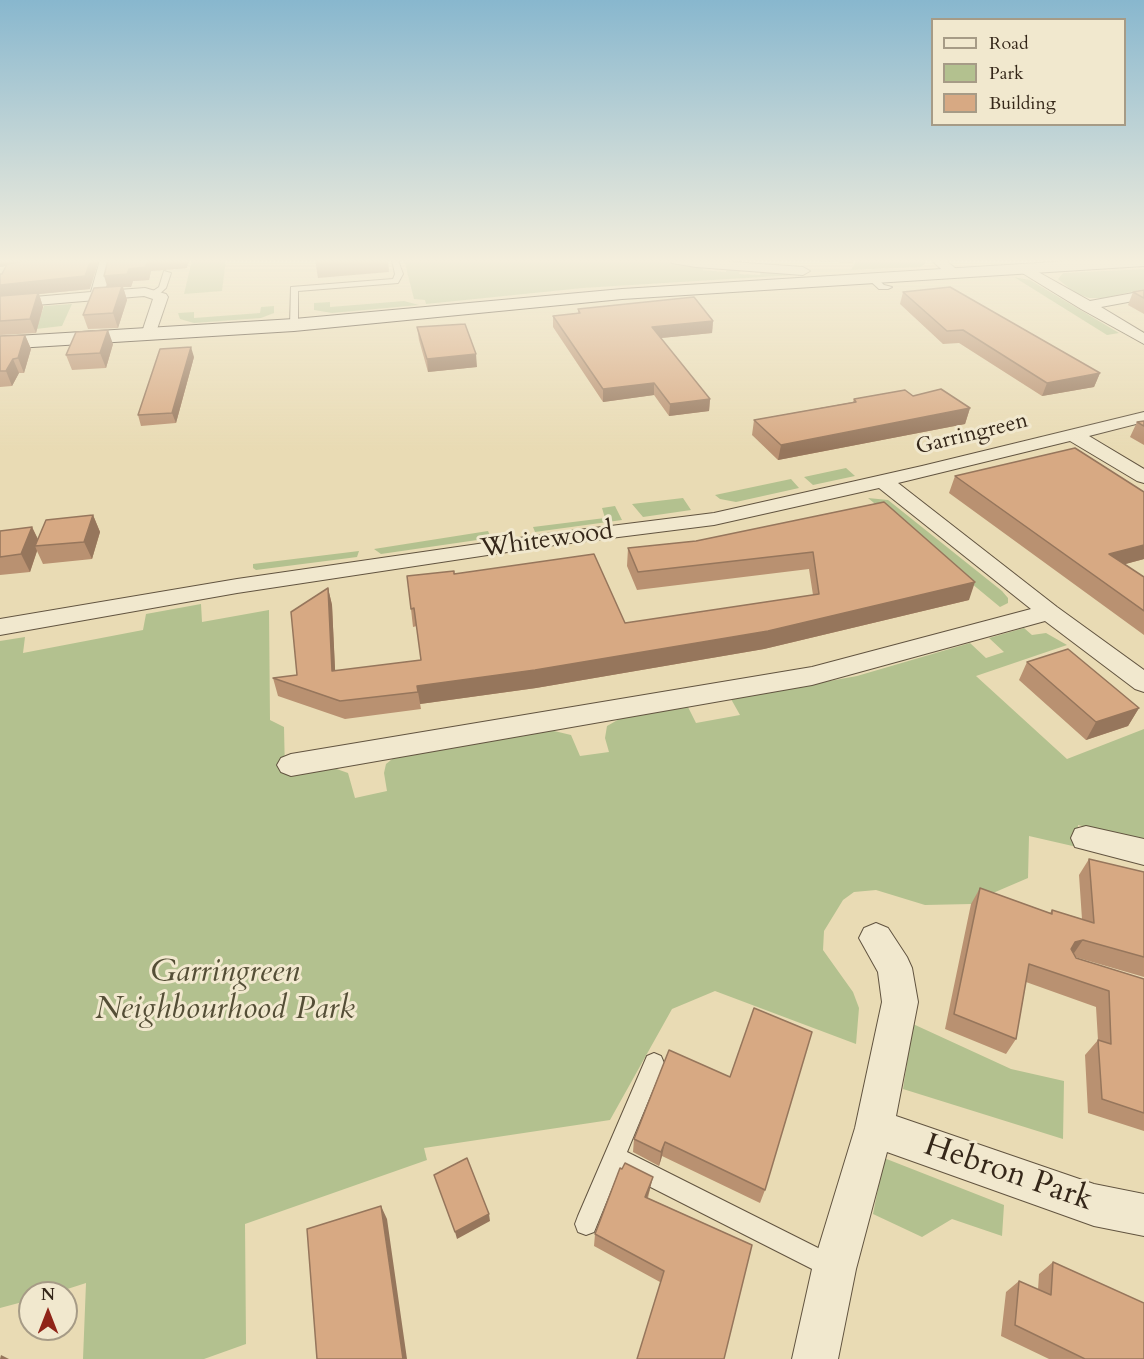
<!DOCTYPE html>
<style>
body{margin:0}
#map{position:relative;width:1144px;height:1359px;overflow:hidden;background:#e9dbb4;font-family:Cardo,serif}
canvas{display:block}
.legend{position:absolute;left:931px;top:18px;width:195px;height:108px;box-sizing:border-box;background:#f1e8ce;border:2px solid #a69b86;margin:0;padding:8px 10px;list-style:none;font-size:18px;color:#352719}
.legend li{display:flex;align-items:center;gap:12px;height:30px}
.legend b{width:30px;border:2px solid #a69b86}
.north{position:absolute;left:18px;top:1281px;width:60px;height:60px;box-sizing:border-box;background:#f1e8ce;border:2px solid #a69b86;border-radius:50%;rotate:0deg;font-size:16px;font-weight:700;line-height:24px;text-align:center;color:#352719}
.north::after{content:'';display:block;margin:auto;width:21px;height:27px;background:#8f2418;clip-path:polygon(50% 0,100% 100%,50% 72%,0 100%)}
</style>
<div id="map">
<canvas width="1144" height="1359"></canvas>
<ul class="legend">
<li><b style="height:8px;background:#f1e8ce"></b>Road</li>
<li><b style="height:16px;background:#b3c18f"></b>Park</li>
<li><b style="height:16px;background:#d7a983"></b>Building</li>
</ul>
<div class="north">N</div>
</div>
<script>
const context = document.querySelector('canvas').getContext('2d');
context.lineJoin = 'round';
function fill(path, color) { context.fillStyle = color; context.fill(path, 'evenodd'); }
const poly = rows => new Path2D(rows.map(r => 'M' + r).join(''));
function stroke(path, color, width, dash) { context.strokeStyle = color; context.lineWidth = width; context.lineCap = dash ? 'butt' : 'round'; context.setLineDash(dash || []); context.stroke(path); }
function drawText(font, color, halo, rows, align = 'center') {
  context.font = font + ' Cardo,serif'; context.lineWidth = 6; context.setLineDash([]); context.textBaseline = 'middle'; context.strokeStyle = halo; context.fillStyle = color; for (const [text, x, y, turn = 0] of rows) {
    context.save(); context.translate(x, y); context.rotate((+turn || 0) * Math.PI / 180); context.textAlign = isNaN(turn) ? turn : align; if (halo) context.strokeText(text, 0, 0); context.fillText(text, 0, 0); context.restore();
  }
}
const green = poly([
 [192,260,226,260,222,291,184,294],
 [404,260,666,260,702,266,703,270,726,272,727,267,741,270,739,274,760,275,761,270,794,272,795,275,583,288,426,304,425,300,414,299],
 [856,260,923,260,926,263,921,267,848,270,851,270],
 [1144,269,1144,289,1104,298,1089,298,1075,293,1058,279,1063,273],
 [1014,277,1030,280,1119,333,1107,335],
 [404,301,419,305,332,313,314,310,314,303,330,302,330,307],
 [72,304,62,326,36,329,44,306],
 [274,306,274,313,261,318,194,323,180,319,178,313,194,312,194,318,260,313,261,307],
 [846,468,855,476,813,485,804,477],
 [791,479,799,488,736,502,720,499,715,495],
 [683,498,691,510,643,517,632,504],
 [868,498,888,500,1002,591,1008,598,1008,603,1000,607],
 [615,506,622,520,535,532,533,527,605,518,602,508],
 [488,531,491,538,381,554,374,549],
 [359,551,357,557,256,570,253,568,253,564],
 [201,604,202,622,269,610,270,720,284,727,285,774,331,767,348,773,355,798,387,791,384,773,386,764,396,756,550,730,571,735,580,756,609,752,605,738,607,726,623,717,688,707,696,723,740,715,731,699,857,676,970,643,986,658,1004,652,989,638,1024,628,1032,635,1046,633,1067,645,976,676,1067,759,1144,729,1144,841,1078,825,1077,847,1029,836,1028,878,993,893,992,911,971,904,925,905,876,890,854,892,843,900,824,931,823,950,853,992,859,1008,856,1044,715,991,672,1009,610,1120,424,1148,427,1160,245,1224,246,1344,204,1359,83,1359,86,1283,55,1293,30,1293,30,1300,0,1308,0,641,25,637,23,653,143,630,146,614],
 [913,1024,1011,1069,1064,1081,1063,1139,903,1089],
 [884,1158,1004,1205,1002,1236,952,1219,922,1237,873,1214]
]);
const lane = poly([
 [392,260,398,260,403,274,398,283,298,291,298,325,294,327,290,325,291,287,393,279,395,274,392,260],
 [164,271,171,273,166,288,156,297,150,297,150,293,159,287,164,271],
 [868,275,874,275,884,285,892,287,888,289,879,289,868,279,868,275],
 [654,1053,661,1056,664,1063,627,1152,838,1258,841,1266,838,1274,830,1277,822,1274,619,1171,594,1232,586,1235,578,1232,575,1224,578,1216,647,1056,654,1053]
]);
const street = poly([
 [100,260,114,260,105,291,145,288,166,294,168,297,154,338,144,338,141,335,153,299,144,296,0,308,0,300,91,292,100,260],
 [670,260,703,260,803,267,810,271,803,275,696,267,672,263,670,260],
 [931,260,945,260,960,272,953,276,948,275,931,260],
 [1024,264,1090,301,1144,291,1144,299,1101,307,1144,333,1144,344,1081,309,1019,271,1017,268,1024,264],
 [1144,412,1144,422,1089,436,1144,469,1144,483,1137,481,1070,441,898,483,1057,607,1144,670,1144,692,1135,689,1045,621,812,685,291,776,281,772,277,765,281,758,291,754,812,667,1031,609,879,488,714,525,547,546,237,593,0,635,0,619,237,579,547,534,714,513,922,466,1144,412],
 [1086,826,1144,839,1144,865,1075,847,1071,838,1075,829,1086,826],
 [876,923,888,928,907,957,912,968,918,1002,896,1116,1094,1184,1144,1194,1144,1236,1094,1226,887,1152,856,1269,838,1359,792,1359,812,1269,855,1128,882,1002,878,972,859,938,864,928,876,923]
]);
const secondary = poly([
 [1086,260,1144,260,1144,266,622,299,294,331,0,349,0,337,294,319,622,289,1086,260]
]);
const wall = poly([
 [0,260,22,260,21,262,90,289,39,294,43,307,36,333,0,335,0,274,2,274,6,266,0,267],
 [108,260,187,268,151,271,149,280,133,281,131,287,123,287,127,300,118,328,88,329,83,315,108,287],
 [796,260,853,260,853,263],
 [1144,290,1144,314,1128,305,1133,292],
 [903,292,1100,373,1094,387,1042,396,959,343,943,344,900,304],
 [578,309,713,321,712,333,661,338,710,399,709,411,669,416,654,395,603,402,553,327,553,316,578,313],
 [417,327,477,367,428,372,419,340],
 [25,335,31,349,24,373,19,373,12,386,0,387,0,336],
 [113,344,106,368,72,370,66,355],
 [194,357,176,423,141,426,138,415],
 [913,396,970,408,965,424,778,460,752,435,754,420,853,402,854,399],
 [1144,421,1144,445,1130,437,1137,422],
 [955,476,1144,492,1144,559,1125,564,1144,577,1144,635,949,493],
 [884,502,969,600,764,649,536,688,420,704,421,709,345,719,278,696,273,678,297,675,328,588,332,605,335,671,421,660,417,626,413,627,411,609,454,574,625,623,813,595,809,569,637,590,627,566,628,548,696,541],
 [93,515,100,532,92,559,43,564,37,551,30,572,0,575,0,531,32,527,38,539],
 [1027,662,1139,708,1128,726,1086,740,1019,680],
 [1089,859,1144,872,1144,977,1075,957,1076,958,1144,979,1144,1131,1088,1113,1085,1055,1098,1040,1096,1007,1026,982,1016,1039,1006,1054,945,1029,971,904,980,888,1050,913,1052,910,1082,919,1079,875],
 [669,1050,765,1190,760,1203,662,1156,659,1166,633,1152,634,1139],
 [650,1189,648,1198,752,1245,660,1282,594,1246,595,1234],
 [1053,1262,1144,1359,1049,1359,1001,1336,1006,1292,1019,1281,1038,1290,1039,1274]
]);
const shadedWall = poly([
 [0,260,22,260,19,264,0,267],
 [91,260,99,260,90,289,39,294,43,307,36,333,30,319,0,298,0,285],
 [147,260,189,260,187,268,151,271,149,280,133,281,131,287,123,287,127,300,118,328,113,313,108,289,104,276,129,269],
 [315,260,388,260,389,272,318,278],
 [713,321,712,333,651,339,652,327],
 [108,330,113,344,106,368,100,353],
 [25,335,31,349,24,373,18,358],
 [191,347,194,357,176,423,172,413],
 [476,354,477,367,428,372,427,359],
 [13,359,19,373,12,386,6,371],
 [1100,373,1094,387,1042,396,1047,383],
 [654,383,654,395,603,402,603,389],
 [710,399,709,411,669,416,670,404],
 [970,408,965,424,778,460,781,445],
 [93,515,100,532,92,559,84,542],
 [32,527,40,544,35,546,37,551,30,572,21,554],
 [1144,545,1144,559,1100,571,1109,554],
 [975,582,969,600,764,649,536,688,420,704,421,709,417,686],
 [328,588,332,605,336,689,332,671],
 [1139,708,1128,726,1086,740,1096,722],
 [1083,940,1072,956,1064,958,1075,942],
 [665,1142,662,1156,659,1166,661,1152],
 [653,1177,650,1189,643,1209,645,1197],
 [381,1206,387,1219,407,1359,403,1359],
 [489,1214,490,1221,457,1239,455,1232],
 [1,1355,9,1359,0,1359]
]);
const building = poly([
 [27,260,91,260,85,276,0,285,0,274,2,274,7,264,26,261,27,260],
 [108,260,147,260,146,267,129,269,127,274,104,276,108,260],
 [122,286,113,313,83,315,94,288,122,286],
 [950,287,1100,373,1047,383,963,330,947,331,903,292,950,287],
 [1144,290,1144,298,1133,292,1144,290],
 [38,293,30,319,0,321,0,296,38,293],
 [694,297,713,321,652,327,710,399,670,404,654,383,603,389,553,316,580,313,578,309,694,297],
 [465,324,476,354,427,359,417,327,465,324],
 [108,330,100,353,66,355,76,332,108,330],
 [25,335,18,358,13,359,6,371,0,371,0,336,25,335],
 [191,347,172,413,138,415,160,349,191,347],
 [941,389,970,408,781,445,754,420,856,402,854,399,905,390,913,396,941,389],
 [1144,421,1144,426,1137,422,1144,421],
 [1075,448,1144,492,1144,545,1109,554,1144,577,1144,611,955,476,1075,448],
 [884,502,975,582,768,631,535,670,417,686,418,692,340,701,273,678,297,675,291,612,328,588,332,671,421,660,414,608,411,609,407,576,454,571,454,574,594,554,625,623,819,594,813,552,638,572,628,548,696,541,884,502],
 [93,515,84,542,35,546,46,520,93,515],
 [32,527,21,554,0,557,0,531,32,527],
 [1068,649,1139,708,1096,722,1027,662,1068,649],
 [1089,859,1144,872,1144,957,1083,940,1075,942,1071,949,1076,958,1144,979,1144,1113,1102,1099,1098,1040,1111,1044,1109,991,1029,964,1016,1039,954,1014,980,888,1052,914,1052,910,1094,923,1089,859],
 [754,1008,812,1032,765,1190,665,1142,661,1152,634,1139,669,1050,730,1077,754,1008],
 [467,1158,489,1214,455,1232,434,1175,467,1158],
 [625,1163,653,1177,645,1197,752,1245,724,1359,637,1359,664,1271,595,1234,620,1168,622,1169,625,1163],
 [381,1206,403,1359,317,1359,307,1229,381,1206],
 [1053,1262,1144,1303,1144,1359,1085,1359,1015,1325,1019,1281,1051,1295,1053,1262]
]);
const farStreetnames = [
 ["Garringreen",972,435,-14]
];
const streetNames = [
 ["Whitewood",547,541,-8]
];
const nearParknames = [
 ["Garringreen",225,974],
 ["Neighbourhood Park",225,1011]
];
const nearStreetnames = [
 ["Hebron Park",1008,1174,19]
];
fill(green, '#b3c18f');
stroke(lane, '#625440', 2);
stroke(street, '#625440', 2);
stroke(secondary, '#352719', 2);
fill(lane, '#f1e8ce');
fill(street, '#f1e8ce');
fill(secondary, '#f1e8ce');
fill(wall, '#b99171');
fill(shadedWall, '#96765c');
fill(building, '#d7a983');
stroke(building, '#96765c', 1.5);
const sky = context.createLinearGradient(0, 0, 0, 450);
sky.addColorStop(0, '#88b7ce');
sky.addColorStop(0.58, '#f5efdd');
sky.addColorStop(1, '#f5efdd00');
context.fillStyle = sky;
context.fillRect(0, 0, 1144, 450);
drawText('22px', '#352719', '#f1e8ce', farStreetnames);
drawText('26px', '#352719', '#f1e8ce', streetNames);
drawText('italic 32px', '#544e36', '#f1e8ce', nearParknames);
drawText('32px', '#352719', '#f1e8ce', nearStreetnames);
</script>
